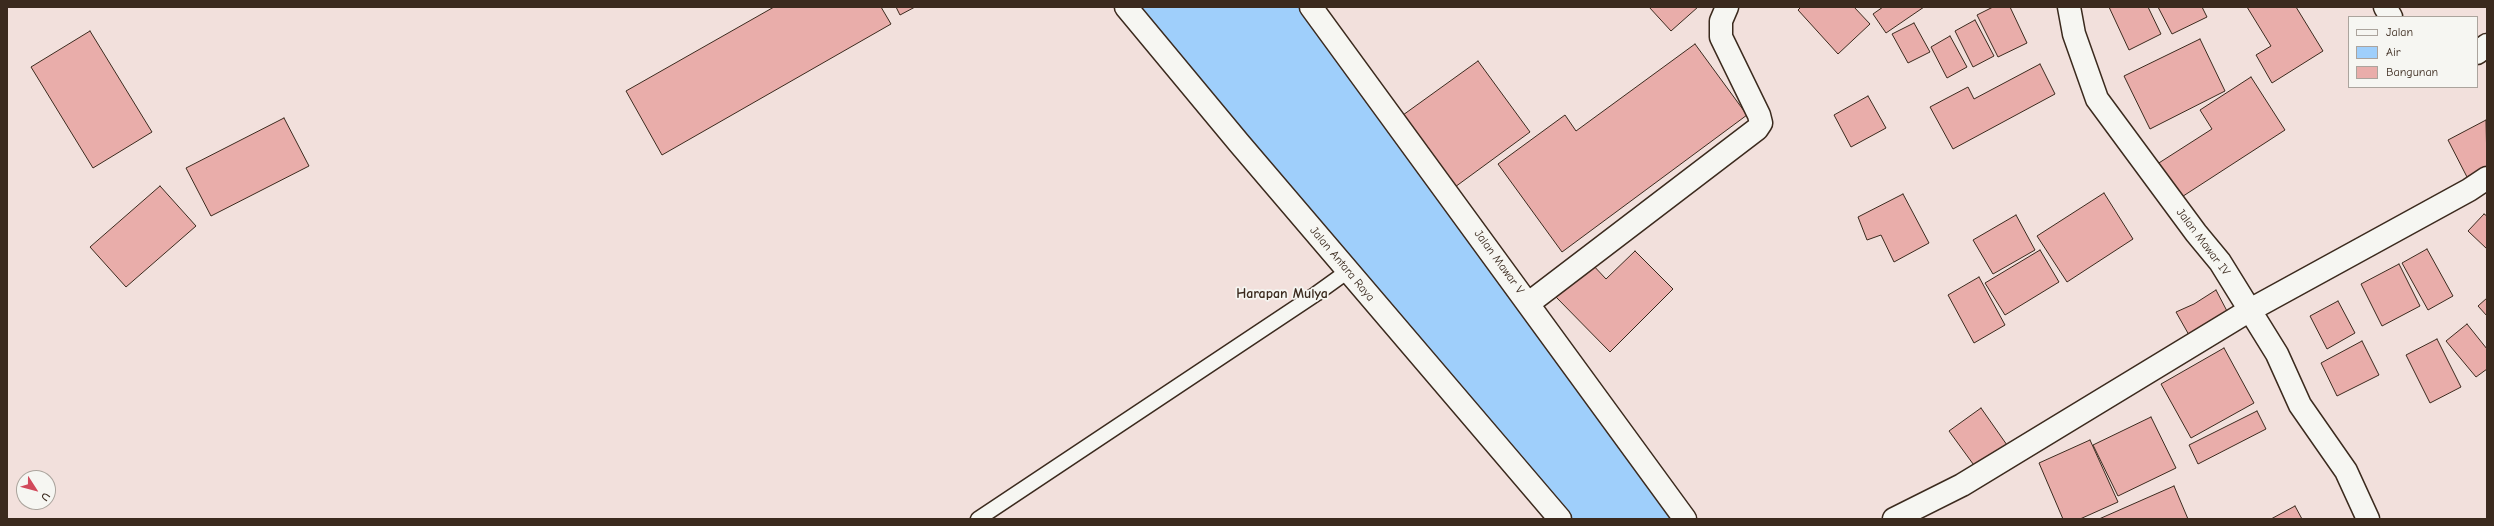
<!DOCTYPE html>
<style>
body{margin:0}
#map{position:relative;width:2494px;height:526px;overflow:hidden;background:#f2e0dc;font-family:"Comic Neue",sans-serif}
canvas{display:block}
.frame{position:absolute;inset:0;border:8px solid #3b2a1e;pointer-events:none}
.legend{position:absolute;left:2348px;top:16px;width:130px;height:72px;box-sizing:border-box;background:#f6f6f2;border:1px solid #aba49d;margin:0;padding:5px 7px;list-style:none;font-size:12px;color:#3b2a1e}
.legend li{display:flex;align-items:center;gap:8px;height:20px}
.legend b{width:20px;border:1px solid #aba49d}
.north{position:absolute;left:16px;top:470px;width:40px;height:40px;box-sizing:border-box;background:#f6f6f2;border:1px solid #aba49d;border-radius:50%;rotate:126deg;font-size:11px;font-weight:700;line-height:16px;text-align:center;color:#3b2a1e}
.north::after{content:'';display:block;margin:auto;width:14px;height:18px;background:#d1495b;clip-path:polygon(50% 0,100% 100%,50% 72%,0 100%)}
</style>
<div id="map">
<canvas width="2494" height="526"></canvas>
<div class="frame"></div>
<ul class="legend">
<li><b style="height:5px;background:#f6f6f2"></b>Jalan</li>
<li><b style="height:11px;background:#9fcffb"></b>Air</li>
<li><b style="height:11px;background:#e9adaa"></b>Bangunan</li>
</ul>
<div class="north">U</div>
</div>
<script>
const context = document.querySelector('canvas').getContext('2d');
context.lineJoin = 'round';
function fill(path, color) { context.fillStyle = color; context.fill(path, 'evenodd'); }
const poly = rows => new Path2D(rows.map(r => 'M' + r).join(''));
function stroke(path, color, width, dash) { context.strokeStyle = color; context.lineWidth = width; context.lineCap = dash ? 'butt' : 'round'; context.setLineDash(dash || []); context.stroke(path); }
function drawText(font, color, halo, rows, align = 'center') {
  context.font = font + ' "Comic Neue",sans-serif'; context.lineWidth = 3.5; context.setLineDash([]); context.textBaseline = 'middle'; context.strokeStyle = halo; context.fillStyle = color; for (const [text, x, y, turn = 0] of rows) {
    context.save(); context.translate(x, y); context.rotate((+turn || 0) * Math.PI / 180); context.textAlign = isNaN(turn) ? turn : align; if (halo) context.strokeText(text, 0, 0); context.fillText(text, 0, 0); context.restore();
  }
}
const water = poly([
 [1126,7,1311,7,1685,519,1561,519,1126,7]
]);
const building = poly([
 [774,7,881,7,891,24,662,155,626,91,774,7],
 [896,7,915,7,900,15,896,7],
 [1649,7,1698,7,1671,31,1649,7],
 [1801,7,1854,7,1870,24,1838,54,1798,10,1801,7],
 [1883,7,1924,7,1886,33,1873,14,1883,7],
 [1993,7,2010,7,2027,43,1998,57,1977,15,1993,7],
 [2109,7,2148,7,2161,34,2129,50,2109,7],
 [2158,7,2202,7,2207,17,2172,34,2158,7],
 [2247,7,2296,7,2323,51,2272,83,2256,55,2271,46,2247,7],
 [1975,20,1994,56,1973,67,1955,31,1975,20],
 [1914,23,1930,52,1908,63,1892,34,1914,23],
 [90,31,152,132,93,168,31,67,90,31],
 [1950,36,1967,67,1947,78,1931,47,1950,36],
 [2200,39,2225,91,2150,129,2124,76,2200,39],
 [1695,44,1747,115,1562,252,1498,164,1565,115,1576,131,1695,44],
 [1478,61,1530,132,1455,187,1403,115,1478,61],
 [2040,64,2055,94,1953,149,1930,107,1968,87,1974,99,2040,64],
 [2251,77,2285,130,2174,202,2151,168,2212,129,2200,110,2251,77],
 [1868,96,1886,128,1851,147,1834,115,1868,96],
 [284,118,309,166,211,216,186,168,284,118],
 [2486,120,2487,166,2467,177,2448,140,2486,120],
 [160,186,196,226,126,287,90,247,160,186],
 [2104,193,2133,239,2067,282,2037,236,2104,193],
 [1903,194,1929,243,1894,262,1881,235,1867,240,1858,217,1903,194],
 [2484,214,2487,216,2487,249,2468,231,2484,214],
 [2016,215,2035,250,1993,274,1973,240,2016,215],
 [2427,249,2453,296,2428,310,2402,263,2427,249],
 [2040,250,2059,282,2005,315,1985,283,2040,250],
 [1635,251,1673,289,1610,352,1556,297,1591,263,1606,279,1635,251],
 [2399,264,2420,306,2382,326,2361,284,2399,264],
 [1979,277,2005,325,1974,343,1948,295,1979,277],
 [2216,290,2228,313,2189,335,2176,312,2194,304,2216,290],
 [2487,298,2487,316,2478,306,2487,298],
 [2338,301,2355,333,2327,349,2310,316,2338,301],
 [2467,324,2487,349,2487,369,2476,377,2446,341,2467,324],
 [2437,339,2461,387,2430,403,2406,355,2437,339],
 [2362,341,2379,375,2337,396,2321,363,2362,341],
 [2224,348,2254,403,2191,438,2161,384,2224,348],
 [1981,408,2007,445,1976,468,1949,431,1981,408],
 [2257,411,2266,429,2198,464,2189,445,2257,411],
 [2151,417,2176,468,2118,496,2093,445,2151,417],
 [2090,440,2118,502,2080,519,2063,519,2039,463,2090,440],
 [2174,486,2188,519,2099,519,2174,486],
 [2295,506,2302,519,2271,519,2295,506]
]);
const service = poly([
 [978,519,1316,294,1348,271]
]);
const minor = poly([
 [1311,7,1685,519],
 [2069,7,2074,34,2097,99,2196,233,2220,262,2277,354,2300,405,2346,471,2368,519],
 [2385,7,2391,17],
 [2477,53,2487,45],
 [1529,303,1757,129,1761,123,1759,115,1721,37,1721,21,1727,7],
 [1894,519,1962,485,2250,310,2469,190,2487,178]
]);
const tertiary = poly([
 [1126,7,1239,143,1560,519]
]);
const streetNames = [
 ["Jalan Mawar IV",2203,242,53],
 ["Jalan Mawar V",1499,262,54],
 ["Jalan Antara Raya",1342,264,50]
];
const quarterNames = [
 ["Harapan Mulya",1282,294]
];
fill(water, '#9fcffb');
stroke(water, '#778da3', 1);
fill(building, '#e9adaa');
stroke(building, '#3b2a1e', 1);
stroke(service, '#3b2a1e', 17);
stroke(minor, '#3b2a1e', 25);
stroke(tertiary, '#3b2a1e', 25);
stroke(service, '#f6f6f2', 14);
stroke(minor, '#f6f6f2', 22);
stroke(tertiary, '#f6f6f2', 22);
drawText('12px', '#3b2a1e', '#f6f6f2', streetNames);
drawText('bold 14px', '#3b2a1e', '#f6f6f2', quarterNames);
</script>
